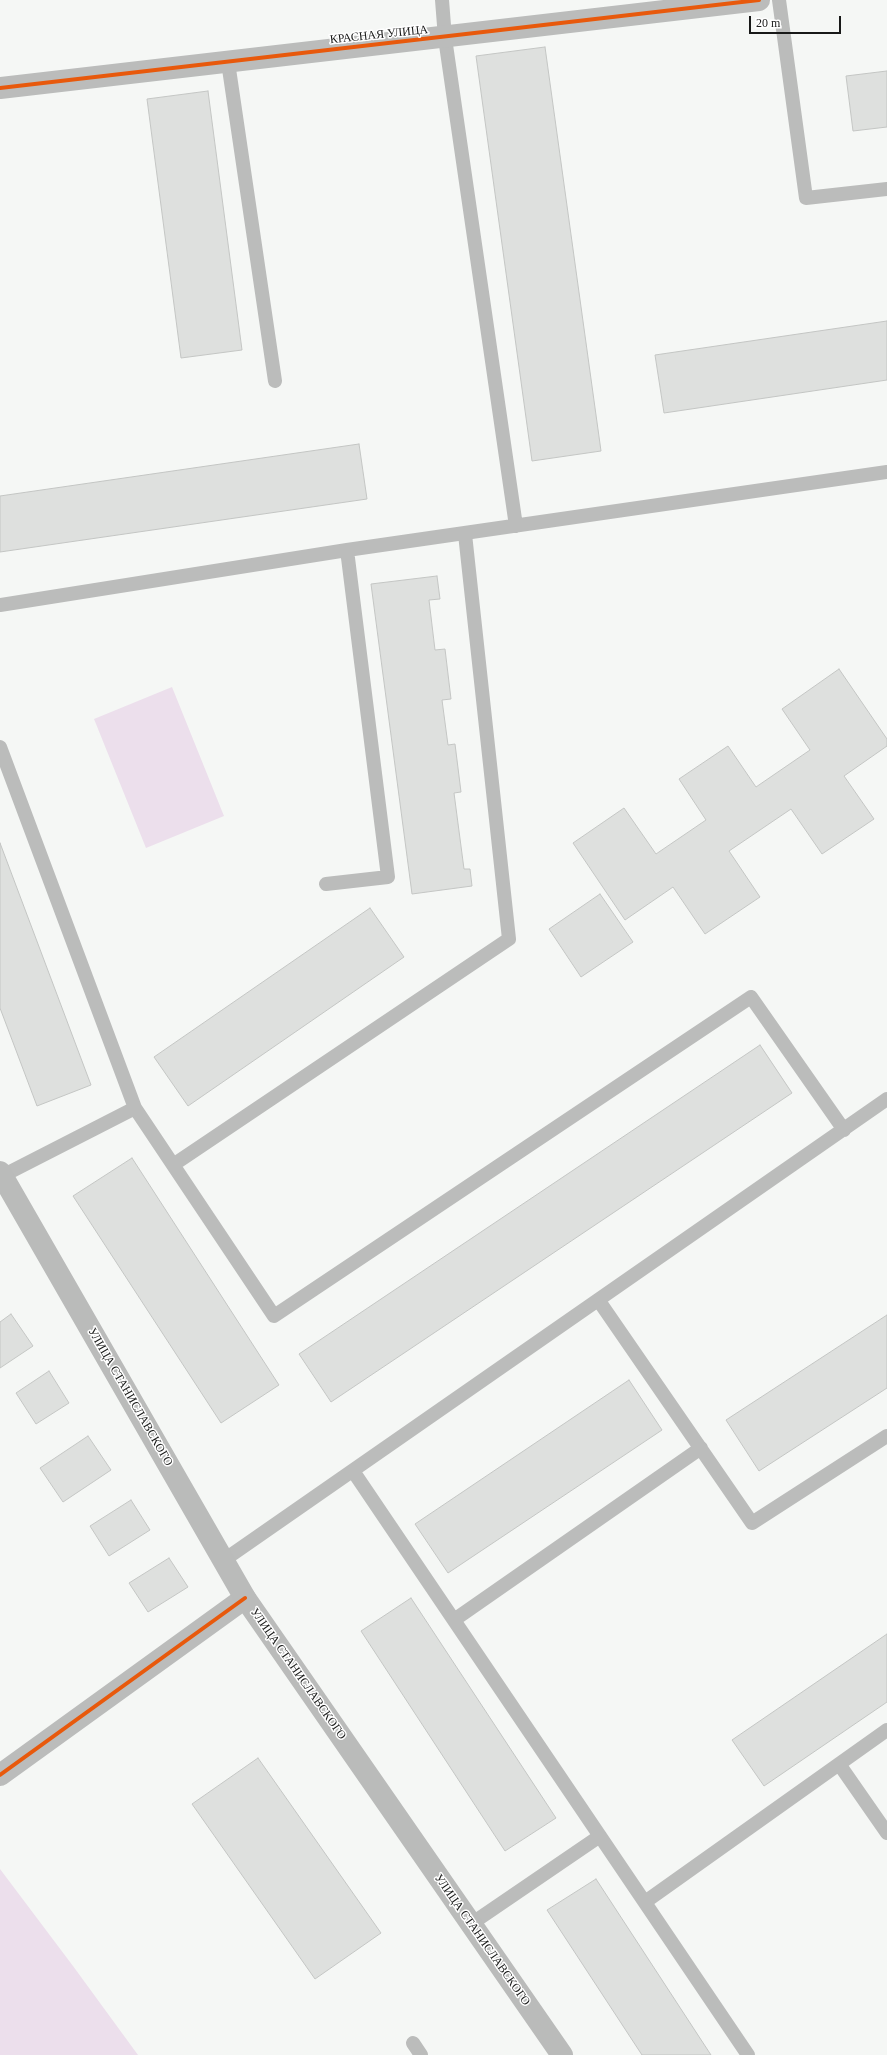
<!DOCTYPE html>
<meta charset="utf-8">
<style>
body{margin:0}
#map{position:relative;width:887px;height:2055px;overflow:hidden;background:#f5f7f5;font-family:"Times New Roman",serif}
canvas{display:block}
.scale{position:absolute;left:749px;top:16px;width:92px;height:18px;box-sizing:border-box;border:2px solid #181918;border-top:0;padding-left:5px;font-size:12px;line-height:14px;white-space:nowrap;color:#181918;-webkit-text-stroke:3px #fff;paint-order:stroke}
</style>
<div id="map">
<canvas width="887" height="2055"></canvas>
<div class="scale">20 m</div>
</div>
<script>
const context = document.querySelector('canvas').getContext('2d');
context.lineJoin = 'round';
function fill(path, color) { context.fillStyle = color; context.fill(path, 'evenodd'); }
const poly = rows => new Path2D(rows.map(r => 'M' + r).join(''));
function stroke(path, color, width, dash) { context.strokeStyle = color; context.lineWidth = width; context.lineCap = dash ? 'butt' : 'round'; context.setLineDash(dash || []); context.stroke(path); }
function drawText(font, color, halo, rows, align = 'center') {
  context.font = font + ' "Times New Roman",serif'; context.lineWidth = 3; context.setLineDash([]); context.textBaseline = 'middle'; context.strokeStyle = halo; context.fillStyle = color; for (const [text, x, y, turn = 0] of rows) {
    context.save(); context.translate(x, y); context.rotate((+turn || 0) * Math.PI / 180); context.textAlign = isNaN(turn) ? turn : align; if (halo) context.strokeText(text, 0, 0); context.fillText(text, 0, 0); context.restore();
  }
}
const green = poly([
 [172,687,224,816,146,848,94,719],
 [0,1869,73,1966,138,2055,0,2055]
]);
const building = poly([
 [545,47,601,451,532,461,476,56,545,47],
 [887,71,887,127,853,131,846,76,887,71],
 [208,91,242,350,181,358,147,99,208,91],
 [887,321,887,380,664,413,655,355,887,321],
 [359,444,367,499,0,552,0,496,359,444],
 [437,576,440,599,429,600,435,650,445,649,451,699,442,700,448,745,455,744,461,792,454,793,464,869,470,869,472,886,412,894,371,584,437,576],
 [839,669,887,739,887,746,844,776,874,819,822,854,791,809,729,851,760,897,705,934,673,887,625,920,573,843,624,808,656,854,706,820,679,779,728,746,756,787,810,750,782,709,839,669],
 [0,843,91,1085,37,1106,0,1008,0,843],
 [600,894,633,942,581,977,549,929,600,894],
 [370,908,404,957,188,1106,154,1057,370,908],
 [760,1045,792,1093,331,1402,299,1354,760,1045],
 [132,1158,279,1385,221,1423,73,1196,132,1158],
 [11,1314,33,1346,0,1368,0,1322,11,1314],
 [887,1315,887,1388,759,1471,726,1420,887,1315],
 [49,1371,69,1403,36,1424,16,1393,49,1371],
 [629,1380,662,1430,448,1573,415,1524,629,1380],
 [88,1436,111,1470,63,1502,40,1468,88,1436],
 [131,1500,150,1530,109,1556,90,1526,131,1500],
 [169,1558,188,1587,148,1612,129,1583,169,1558],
 [411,1598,556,1818,505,1851,361,1631,411,1598],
 [887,1634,887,1702,764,1786,732,1740,887,1634],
 [258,1758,381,1933,315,1979,192,1804,258,1758],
 [596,1879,711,2055,642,2055,547,1910,596,1879]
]);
const lane = poly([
 [442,0,445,38,516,526],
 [779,0,806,198,887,189],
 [228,62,275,381],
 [0,605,347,550,887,472],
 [0,747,135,1108,274,1316,751,997,844,1130],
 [326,884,388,877,347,550],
 [173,1165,509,939,465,534],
 [2,1176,135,1108],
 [599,1301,752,1523,887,1436],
 [353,1471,748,2055],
 [224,1560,887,1099],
 [454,1620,701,1448],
 [839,1764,887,1833],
 [645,1902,887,1730],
 [471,1924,600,1836],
 [413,2043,421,2055]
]);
const street = poly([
 [0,88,759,0],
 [0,1775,245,1598]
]);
const secondary = poly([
 [0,1172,245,1598,562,2055]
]);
const cycleway = poly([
 [0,88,759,0],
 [0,1775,245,1598]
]);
const streetNames = [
 ["КРАСНАЯ УЛИЦА",379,35,-6],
 ["УЛИЦА СТАНИСЛАВСКОГО",130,1397,60],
 ["УЛИЦА СТАНИСЛАВСКОГО",298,1674,55],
 ["УЛИЦА СТАНИСЛАВСКОГО",482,1940,55]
];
fill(green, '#ecdfec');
fill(building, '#dee0de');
stroke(building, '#c4c6c4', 1);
stroke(lane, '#bbbcbb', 14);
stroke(street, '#bbbcbb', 22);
stroke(secondary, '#babbba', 22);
stroke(cycleway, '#e8590c', 4);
drawText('12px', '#181918', '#fff', streetNames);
</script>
